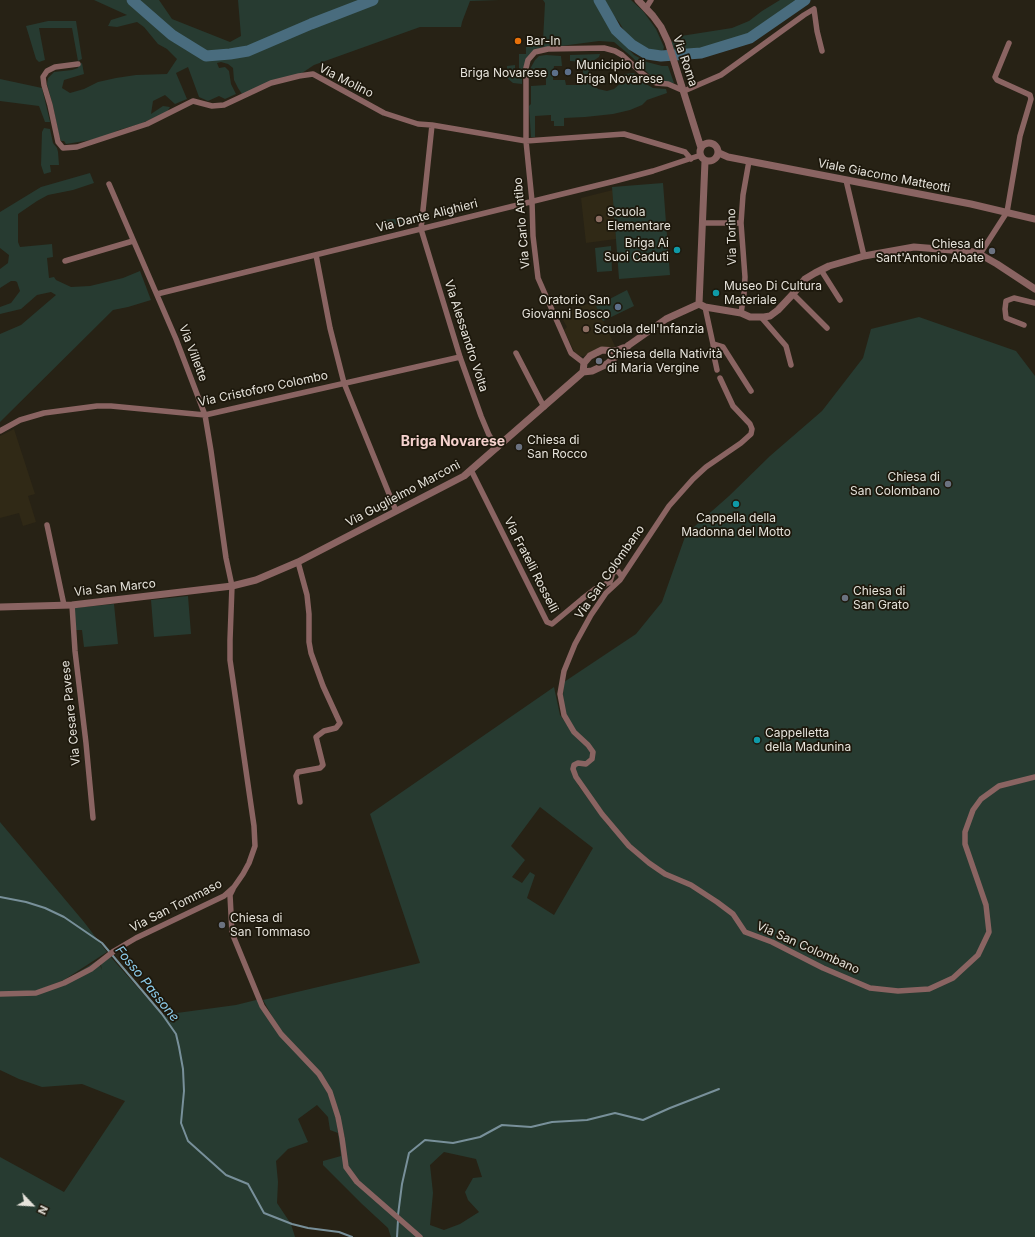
<!DOCTYPE html>
<meta charset="utf-8">
<style>
body{margin:0}
#map{position:relative;width:1035px;height:1237px;overflow:hidden;background:#272215;font-family:Inter,sans-serif}
canvas{display:block}
.north{position:absolute;left:12px;top:1185px;width:40px;height:40px;-webkit-text-stroke:3px #1d180c;paint-order:stroke;rotate:115deg;font-size:11px;font-weight:700;line-height:16px;text-align:center;color:#e6e3db}
.north::after{content:'';display:block;margin:auto;width:14px;height:18px;background:#e6e3db;clip-path:polygon(50% 0,100% 100%,50% 72%,0 100%)}
</style>
<div id="map">
<canvas width="1035" height="1237"></canvas>
<div class="north">N</div>
</div>
<script>
const context = document.querySelector('canvas').getContext('2d');
context.lineJoin = 'round';
function fill(path, color) { context.fillStyle = color; context.fill(path, 'evenodd'); }
const poly = rows => new Path2D(rows.map(r => 'M' + r).join(''));
function stroke(path, color, width, dash) { context.strokeStyle = color; context.lineWidth = width; context.lineCap = dash ? 'butt' : 'round'; context.setLineDash(dash || []); context.stroke(path); }
function drawText(font, color, halo, rows, align = 'center') {
  context.font = font + ' Inter,sans-serif'; context.lineWidth = 3.5; context.setLineDash([]); context.textBaseline = 'middle'; context.strokeStyle = halo; context.fillStyle = color; for (const [text, x, y, turn = 0] of rows) {
    context.save(); context.translate(x, y); context.rotate((+turn || 0) * Math.PI / 180); context.textAlign = isNaN(turn) ? turn : align; if (halo) context.strokeText(text, 0, 0); context.fillText(text, 0, 0); context.restore();
  }
}
const built = poly([
 [613,190,616,239,586,243,581,198],
 [594,301,615,346,614,348,602,347,584,356,580,356,575,353,564,330,567,327,560,315],
 [14,429,35,494,28,496,36,522,23,526,19,513,0,518,0,436]
]);
const green = poly([
 [94,0,126,0,169,39,196,54,205,57,248,52,377,0,499,0,470,1,462,22,461,27,420,27,314,65,299,75,242,94,238,88,234,80,233,68,228,64,221,62,217,63,219,68,225,67,229,71,231,84,236,94,225,99,219,96,208,101,199,97,188,67,176,73,187,99,175,104,165,95,153,101,151,114,163,106,170,107,167,112,140,124,119,130,105,136,91,140,66,144,64,141,61,141,59,136,53,106,47,84,48,78,54,72,72,70,78,68,79,64,82,63,84,74,64,80,62,88,70,93,84,89,98,82,116,78,136,75,167,74,177,59,167,49,158,44,144,27,137,22,117,27,108,26,111,20,127,15],
 [133,0,159,0,172,19,230,42,241,36,238,0,371,0,311,23,247,50,205,55,172,34],
 [543,0,596,0,606,21,623,43,634,55,647,62,662,66,668,66,674,83,660,82,654,79,632,57,614,42,599,41,538,49,528,59,523,69,519,69,519,54,526,54,526,47,533,47,533,42,543,41,545,3],
 [601,0,631,0,643,11,656,29,664,47,663,51,652,50,636,44,628,37,619,22,608,10],
 [780,0,802,0,748,34,676,56,671,42,681,36,732,28,749,21,762,11],
 [48,21,76,21,82,59,78,61,72,28,39,28,45,60,39,62,36,59,26,26],
 [600,54,599,57,593,61,590,65,588,75,590,81,598,89,607,91,614,89,622,82,624,74,634,73,646,84,653,88,666,89,667,93,647,100,642,105,630,110,613,114,585,117,564,118,564,126,554,126,554,121,551,121,551,115,535,116,535,137,531,137,529,106,531,104,531,86,546,85,546,68,535,68,534,74,530,74,530,69,535,60,539,56,546,55,561,56,562,66,554,66,553,80,565,80,566,85,583,85,583,62,570,61,570,55],
 [515,65,515,77,522,77,522,84,513,83,507,78,507,66],
 [0,79,42,88,50,122,45,122,39,106,0,101],
 [44,128,50,129,53,143,57,148,58,152,59,165,50,165,51,172,44,174,41,165,42,132],
 [90,173,94,183,73,190,48,195,37,201,18,214,18,242,20,247,52,244,53,257,47,258,49,278,54,277,56,280,71,287,90,286,123,278,140,271,151,300,128,307,113,310,0,422,0,334,21,325,56,295,51,292,37,295,21,309,0,314,0,307,11,303,20,291,17,282,15,281,11,281,0,288,0,269,8,263,9,255,0,248,0,212,41,187],
 [663,183,670,275,619,279,612,187],
 [407,218,409,219,408,221,385,227,380,223,381,221,383,220],
 [611,246,612,271,597,272,595,248],
 [627,290,634,306,603,321,596,306],
 [919,317,1016,351,1035,376,1035,1237,391,1237,388,1228,362,1204,323,1165,323,1161,341,1156,338,1133,330,1130,328,1117,317,1105,298,1119,308,1142,288,1149,276,1161,278,1182,277,1203,291,1224,295,1237,0,1237,0,1157,64,1192,125,1101,82,1084,42,1087,19,1079,0,1070,0,994,17,993,0,993,0,822,84,922,107,952,64,980,36,991,19,993,36,991,64,981,98,960,102,970,100,960,108,954,162,1015,236,1005,260,999,281,1035,318,1075,328,1093,336,1118,338,1133,345,1138,331,1092,320,1073,282,1034,263,1000,420,963,370,814,554,687,560,715,573,733,592,753,591,758,586,762,578,762,573,764,573,769,578,785,609,827,613,824,582,784,574,769,575,765,578,764,587,765,593,760,594,752,589,744,575,731,565,715,563,695,564,682,636,634,662,602,686,534,729,496,770,456,822,411,863,358,871,329],
 [540,807,593,848,554,915,527,898,535,875,530,872,522,883,512,877,525,860,511,846],
 [365,1149,433,1193,430,1165,444,1152,476,1159,482,1177,473,1178,465,1192,468,1200,479,1212,460,1224,444,1230,430,1225,433,1193],
 [188,596,191,634,154,637,151,600],
 [114,604,118,644,84,647,82,630,75,630,74,608]
]);
const stream = poly([
 [0,897,26,902,45,908,64,917,102,943,162,1014,176,1034,179,1047,183,1069,184,1091,181,1123,188,1141,226,1175,248,1184,264,1213,292,1224,308,1228,339,1232,352,1237],
 [398,1215,402,1184,409,1153,425,1140,453,1143,480,1137,502,1125,531,1127,552,1122,587,1120,615,1113,643,1120,670,1108,719,1089],
 [397,1237,398,1220]
]);
const river = poly([
 [132,0,172,35,206,56,230,54,248,51,311,24,373,0],
 [599,0,616,30,632,45,647,54,661,56,701,53,750,38,805,0]
]);
const minor = poly([
 [646,8,651,0],
 [78,64,55,67,47,71,43,77,44,85,50,105,58,142,63,148,77,147,147,124,193,101,212,106,224,105,271,83,299,76,313,74,384,113,418,124,432,125,526,141,624,134,685,152,691,159],
 [432,125,421,229,460,357,481,416,489,435,497,448],
 [846,180,864,256],
 [702,223,741,223],
 [980,254,1007,212,1020,136,1031,99,1030,95,997,80,995,77,1009,43],
 [316,255,330,328,344,383,396,511],
 [65,261,133,241],
 [821,270,840,300],
 [157,294,615,181,653,171,701,155],
 [793,294,827,328],
 [705,307,713,344,714,356,717,370],
 [741,313,744,294,745,277,741,223,743,195,749,161],
 [761,317,786,346,791,365],
 [1024,325,1006,318,1005,309,1006,301,1014,298,1035,303],
 [713,344,723,347,751,391],
 [516,353,544,407],
 [584,363,571,353,538,278,533,236,532,201,526,141,526,68,528,60,535,52,548,49,604,48,615,51,622,55,643,74,656,83,668,84,684,91,721,75,804,15,814,9,817,31,822,51],
 [720,378,733,406,750,424,752,429,751,434,741,443,706,467,693,479,669,506,620,580,606,593,591,615,575,644,564,671,560,694,564,715,574,732,588,745,593,752,592,759,586,764,578,763,574,765,573,769,576,777,602,814,629,846,649,863,665,874,691,885,717,902,733,914,745,932,772,942,823,968,870,988,898,991,929,989,953,978,978,955,989,932,986,905,965,844,965,832,973,810,981,799,999,786,1035,777],
 [0,431,20,420,44,413,97,406,111,406,205,415,460,357],
 [471,470,547,622,552,624,582,599,595,589,610,582,613,572,618,571,622,577],
 [47,525,64,605],
 [298,562,307,595,309,614,309,642,311,653,323,686,340,723,336,728,324,731,316,737,323,765,320,768,298,772,296,776,300,802],
 [72,605,75,651,86,743,93,818],
 [233,889,230,895,232,933,262,1006,281,1034,319,1074,330,1092,338,1117,342,1138,346,1167,357,1182,420,1237],
 [0,994,36,993,64,983,91,969,114,951,136,938,224,896,234,887,243,874,249,863,255,846,254,826,230,660,230,640,232,586,226,558,211,451,205,415,176,339,109,184]
]);
const tertiary = poly([
 [638,0,653,16,661,27,668,42,701,148],
 '700 152a9 9 0 1 1 18 0a9 9 0 1 1-18 0Z',
 [719,153,728,157,971,204,1035,219],
 [699,304,705,307,741,313,750,317,764,317,770,316,778,310,793,294,805,279,815,273,829,266,864,256,914,247,976,252,997,264,1035,289],
 [699,304,705,161],
 [583,372,584,363,590,356,602,350,616,351,623,348],
 [0,607,72,605,232,586,256,580,298,562,464,476,583,372,592,371,607,364,629,345,666,319,699,304]
]);
const markers = [
 [518,41,4,"#e8710a"],
 [568,72,4,"#5c6f8a"],
 [555,73,4,"#5c6f8a"],
 [599,219,4,"#8d6e63"],
 [677,250,4,"#0f9aa8"],
 [992,251,4,"#6b7280"],
 [716,293,4,"#0f9aa8"],
 [618,307,4,"#5c6f8a"],
 [586,329,4,"#8d6e63"],
 [599,361,4,"#6b7280"],
 [519,447,4,"#6b7280"],
 [948,484,4,"#6b7280"],
 [736,504,4,"#0f9aa8"],
 [845,598,4,"#6b7280"],
 [757,740,4,"#0f9aa8"],
 [222,925,4,"#6b7280"]
];
const poiNames = [
 ["Bar-In",526,41],
 ["Municipio di",576,65],
 ["Briga Novarese",576,79],
 ["Briga Novarese",547,73,"right"],
 ["Scuola",607,212],
 ["Elementare",607,226],
 ["Briga Ai",669,243,"right"],
 ["Suoi Caduti",669,257,"right"],
 ["Chiesa di",984,244,"right"],
 ["Sant'Antonio Abate",984,258,"right"],
 ["Museo Di Cultura",724,286],
 ["Materiale",724,300],
 ["Oratorio San",610,300,"right"],
 ["Giovanni Bosco",610,314,"right"],
 ["Scuola dell'Infanzia",594,329],
 ["Chiesa della Natività",607,354],
 ["di Maria Vergine",607,368],
 ["Chiesa di",527,440],
 ["San Rocco",527,454],
 ["Chiesa di",940,477,"right"],
 ["San Colombano",940,491,"right"],
 ["Cappella della",736,518,"center"],
 ["Madonna del Motto",736,532,"center"],
 ["Chiesa di",853,591],
 ["San Grato",853,605],
 ["Cappelletta",765,733],
 ["della Madunina",765,747],
 ["Chiesa di",230,918],
 ["San Tommaso",230,932]
];
const streetNames = [
 ["Via Roma",685,61,71],
 ["Via Molino",346,81,27],
 ["Viale Giacomo Matteotti",884,176,11],
 ["Via Dante Alighieri",427,216,-14],
 ["Via Carlo Antibo",522,223,-95],
 ["Via Torino",732,237,-91],
 ["Via Alessandro Volta",466,336,72],
 ["Via Villette",193,353,69],
 ["Via Cristoforo Colombo",263,389,-12],
 ["Via Guglielmo Marconi",403,494,-28],
 ["Via Fratelli Rosselli",531,565,63],
 ["Via San Colombano",610,572,-55],
 ["Via San Marco",115,588,-6],
 ["Via Cesare Pavese",71,713,-96],
 ["Via San Tommaso",176,906,-27],
 ["Via San Colombano",808,948,24]
];
const waterNames = [
 ["Fosso Passone",147,984,51]
];
const quarterNames = [
 ["Briga Novarese",453,442]
];
fill(built, '#302916');
fill(green, '#273b31');
stroke(stream, '#78909a', 2);
stroke(river, '#496c7e', 11);
stroke(minor, '#8a6462', 5.5);
stroke(tertiary, '#8a6462', 7);
for (const [x, y, r, color] of markers) { const dot = new Path2D(); dot.arc(x, y, r, 0, 2 * Math.PI); context.fillStyle = color; context.fill(dot); stroke(dot, '#1d180c', 1.5); }
drawText('12px', '#e6e3db', '#1d180c', poiNames, 'left');
drawText('12px', '#e6e3db', '#1d180c', streetNames);
drawText('italic 13px', '#8dcded', '#1d180c', waterNames);
drawText('bold 14px', '#f5d2ce', '#1d180c', quarterNames);
</script>
